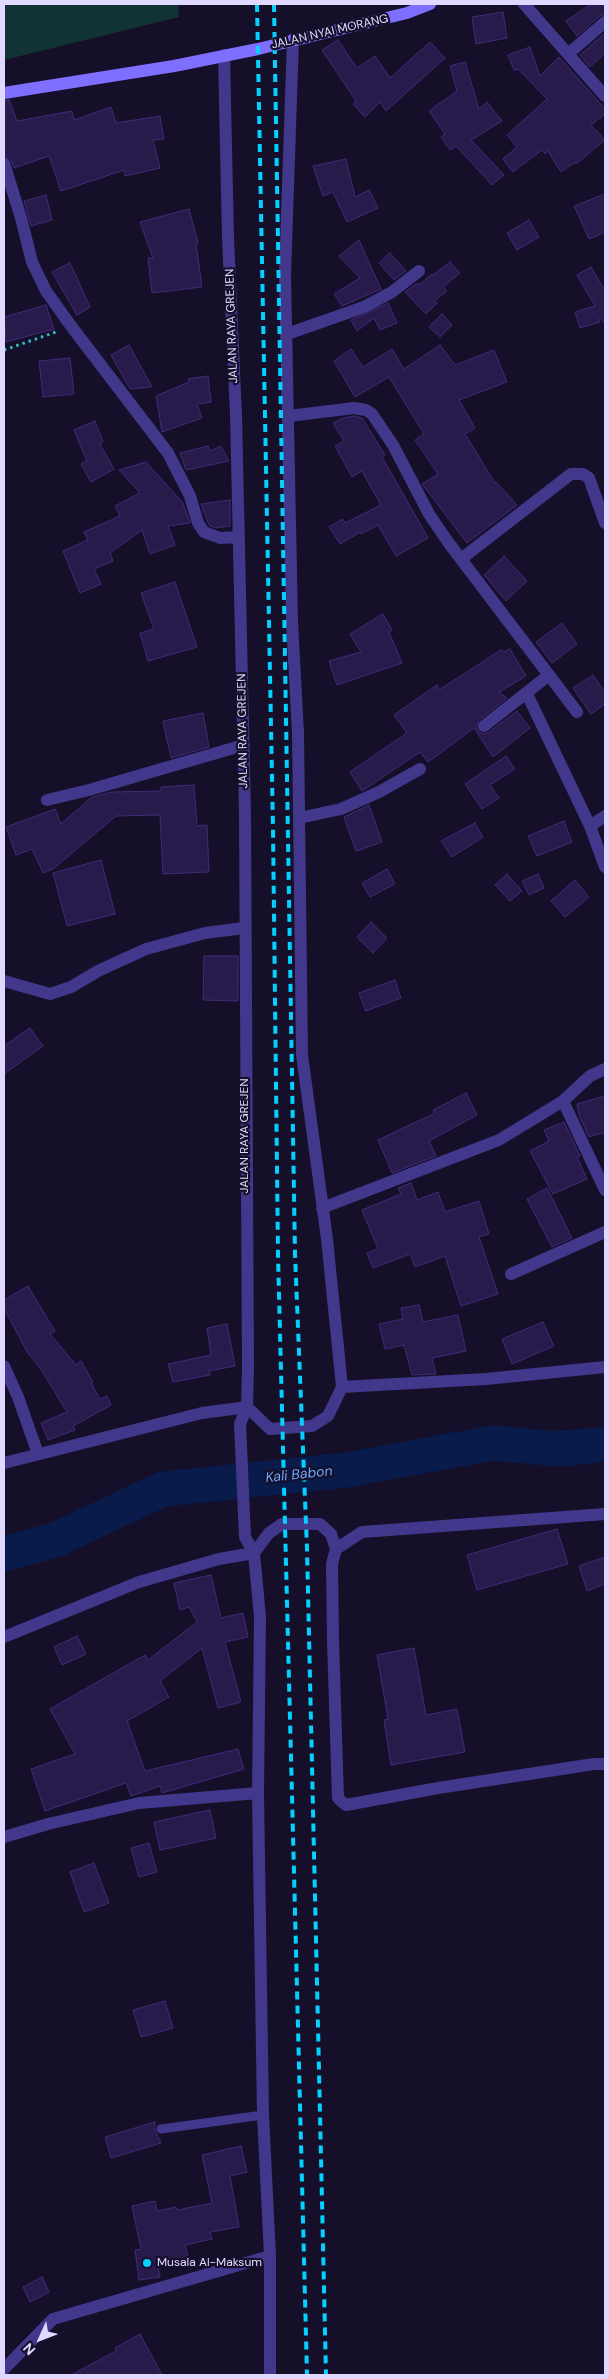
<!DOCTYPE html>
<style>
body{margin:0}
#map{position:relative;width:609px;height:2379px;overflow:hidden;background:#160f2a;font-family:"DM Sans",sans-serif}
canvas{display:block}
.frame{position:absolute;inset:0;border:5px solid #e0d8ff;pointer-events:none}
.north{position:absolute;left:15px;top:2314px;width:50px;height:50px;-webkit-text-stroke:4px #160f2a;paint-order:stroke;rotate:227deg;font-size:14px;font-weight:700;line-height:20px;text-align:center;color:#e0d8ff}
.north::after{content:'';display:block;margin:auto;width:18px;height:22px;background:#e0d8ff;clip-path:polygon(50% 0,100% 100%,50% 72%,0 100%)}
</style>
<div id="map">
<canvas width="609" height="2379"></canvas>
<div class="frame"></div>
<div class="north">N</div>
</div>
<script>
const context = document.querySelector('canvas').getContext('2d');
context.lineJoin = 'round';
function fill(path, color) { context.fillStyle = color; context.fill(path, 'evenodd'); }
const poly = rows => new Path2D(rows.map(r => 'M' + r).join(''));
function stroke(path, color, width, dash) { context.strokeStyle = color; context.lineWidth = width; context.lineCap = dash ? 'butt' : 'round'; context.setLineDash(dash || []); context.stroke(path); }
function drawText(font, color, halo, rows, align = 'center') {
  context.font = font + ' "DM Sans",sans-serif'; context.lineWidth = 4.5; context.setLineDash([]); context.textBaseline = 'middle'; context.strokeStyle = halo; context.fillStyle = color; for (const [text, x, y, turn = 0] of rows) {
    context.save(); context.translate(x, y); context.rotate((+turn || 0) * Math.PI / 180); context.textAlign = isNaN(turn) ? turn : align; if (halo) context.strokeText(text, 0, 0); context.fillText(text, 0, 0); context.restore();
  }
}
const green = poly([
 [4,4,178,4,179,17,4,60]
]);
const river = poly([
 [4,1554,55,1540,163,1489,346,1470,493,1443,559,1449,605,1444]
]);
const building = poly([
 [591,4,605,4,605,14,600,16,577,36,566,21,591,4],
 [503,12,507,38,476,44,472,17,503,12],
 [605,33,605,53,590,67,580,55,605,33],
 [338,40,357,68,375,56,390,78,430,42,445,58,386,111,380,102,365,117,353,104,356,101,322,50,338,40],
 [530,47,540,76,559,57,605,109,605,114,591,125,605,140,576,164,575,162,561,172,548,151,545,154,542,150,513,172,503,159,517,147,507,135,547,99,518,69,514,70,508,55,530,47],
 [465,62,479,109,487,102,502,121,471,140,504,175,492,185,456,146,450,150,441,137,445,134,429,111,457,91,450,66,465,62],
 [9,100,17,121,72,111,74,120,111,107,116,123,160,116,164,139,153,140,160,168,125,176,124,170,61,191,49,156,14,168,10,157,4,155,4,101,9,100],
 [346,159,355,197,369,190,378,208,347,222,333,192,323,196,313,166,346,159],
 [605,194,605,232,589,239,574,206,605,194],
 [46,195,52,220,31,226,24,201,46,195],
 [189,209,198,243,196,244,202,287,152,293,148,258,153,258,140,222,189,209],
 [529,220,539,237,517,250,507,233,529,220],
 [359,240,381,289,342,306,334,294,360,278,339,256,359,240],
 [390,253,406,271,394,280,379,263,390,253],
 [450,262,460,273,443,287,447,291,434,301,437,303,426,314,405,292,417,283,419,285,432,274,433,275,450,262],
 [70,263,90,307,77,315,52,272,70,263],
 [591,267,605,291,605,324,601,318,599,319,600,322,580,328,575,312,595,306,577,275,591,267],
 [388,303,397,323,380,330,374,318,357,331,351,320,388,303],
 [46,305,54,329,6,342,4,317,46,305],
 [442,314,452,325,440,337,429,327,442,314],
 [129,345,152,387,130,389,111,355,129,345],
 [440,345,455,365,494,350,507,382,459,400,475,428,465,434,495,483,496,482,517,505,467,543,422,484,438,474,415,440,424,434,389,377,355,397,334,361,351,349,363,367,392,349,404,369,440,345],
 [70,358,74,394,43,397,39,361,70,358],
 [208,376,211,402,197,404,202,418,162,432,156,396,189,382,188,379,208,376],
 [354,416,362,418,385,455,382,457,428,538,396,556,378,525,361,534,360,532,340,544,329,527,343,519,345,523,381,505,362,471,352,477,335,446,344,441,333,423,343,418,354,416],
 [95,421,103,442,100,444,114,469,91,482,81,464,87,461,74,430,95,421],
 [208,446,210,451,221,446,229,461,186,470,180,453,208,446],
 [146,462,183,503,190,523,168,526,175,545,150,554,142,530,110,553,113,561,94,569,101,584,80,593,63,551,88,540,84,532,120,516,115,506,140,493,119,470,146,462],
 [230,500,230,526,215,528,209,525,201,504,230,500],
 [504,556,527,581,506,601,484,575,504,556],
 [175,582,197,647,148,661,140,633,154,629,141,593,175,582],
 [383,614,392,630,389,632,402,663,337,685,329,661,361,652,350,634,383,614],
 [562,623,577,644,552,663,536,642,562,623],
 [510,649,526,676,499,692,507,698,479,720,476,728,481,733,486,734,517,711,530,728,493,757,474,728,428,762,420,752,362,791,350,772,407,733,394,715,437,685,439,690,501,650,504,652,510,649],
 [593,675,605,693,605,704,591,714,573,688,593,675],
 [203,713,209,747,171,758,163,721,203,713],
 [506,756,515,769,490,785,499,798,482,809,465,784,506,756],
 [194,785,197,826,207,825,209,872,163,874,160,815,116,816,53,869,43,873,32,849,16,855,6,827,55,809,61,824,92,797,112,792,161,791,161,787,194,785],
 [369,805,382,842,356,851,344,817,369,805],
 [564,821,572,842,537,856,528,836,564,821],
 [475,823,483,837,452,857,441,841,475,823],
 [101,860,115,914,67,926,53,873,101,860],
 [387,869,395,884,370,897,362,883,387,869],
 [507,874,522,891,510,901,495,885,507,874],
 [538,874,544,888,529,895,522,881,538,874],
 [575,880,589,897,565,917,551,901,575,880],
 [371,922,387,938,373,953,357,937,371,922],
 [204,956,238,956,238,1001,203,1000,204,956],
 [395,980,401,998,366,1011,359,993,395,980],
 [30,1028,43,1046,4,1074,4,1046,30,1028],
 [466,1093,477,1115,429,1141,436,1156,392,1173,378,1140,435,1113,433,1110,466,1093],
 [605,1096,605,1132,589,1137,579,1115,577,1104,605,1096],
 [564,1122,580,1156,577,1157,587,1179,553,1194,530,1151,549,1141,544,1130,564,1122],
 [411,1183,417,1200,438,1192,445,1212,479,1201,489,1234,479,1237,498,1294,461,1306,445,1256,415,1267,410,1254,373,1268,367,1253,378,1249,362,1210,401,1194,398,1188,411,1183],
 [547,1188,572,1238,552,1247,527,1199,547,1188],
 [28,1286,55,1331,50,1334,76,1365,81,1361,93,1382,91,1383,100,1399,107,1396,111,1405,73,1426,75,1430,48,1440,41,1423,67,1412,40,1368,27,1352,4,1308,4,1300,28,1286],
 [419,1305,423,1322,458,1315,466,1351,432,1358,436,1374,412,1375,404,1345,385,1349,379,1324,403,1319,401,1308,419,1305],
 [543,1322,554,1346,512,1364,502,1339,543,1322],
 [227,1324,235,1366,209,1371,210,1375,173,1382,168,1364,211,1355,207,1328,227,1324],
 [557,1529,568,1564,477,1590,467,1555,557,1529],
 [605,1557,605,1584,587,1591,579,1566,605,1557],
 [211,1575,221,1618,243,1613,248,1637,225,1642,241,1702,218,1708,202,1648,160,1681,169,1697,127,1721,145,1771,238,1749,244,1769,162,1793,160,1786,131,1796,126,1783,45,1811,31,1769,75,1754,50,1709,145,1655,148,1660,197,1622,189,1607,180,1610,174,1583,211,1575],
 [77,1636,86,1654,62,1665,54,1647,77,1636],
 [414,1648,426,1715,457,1709,465,1752,391,1765,384,1720,388,1719,377,1655,414,1648],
 [210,1810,216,1838,160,1850,154,1822,210,1810],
 [149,1843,157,1872,139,1877,131,1848,149,1843],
 [94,1863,109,1903,84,1912,70,1872,94,1863],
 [165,2001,173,2028,141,2037,133,2010,165,2001],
 [155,2122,155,2130,161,2143,111,2158,105,2137,155,2122],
 [241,2146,247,2172,230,2176,239,2227,210,2232,212,2239,185,2245,189,2260,158,2267,160,2277,139,2280,135,2250,141,2249,132,2206,155,2201,157,2211,176,2207,177,2210,212,2203,202,2155,241,2146],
 [42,2277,49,2292,30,2302,23,2287,42,2277],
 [140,2334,162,2375,71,2375,116,2351,115,2348,140,2334]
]);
const path = poly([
 [4,350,56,332]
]);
const lane = poly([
 [161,2129,263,2115]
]);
const street = poly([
 [524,4,605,96],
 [568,54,605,22],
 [224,55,228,238,236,415,245,814,248,1368,247,1407,240,1424,245,1537,254,1553,260,1617,258,1793,263,2115,270,2256,270,2375],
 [4,163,21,218,32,262,46,291,71,326,168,453,190,496,198,523,204,532,220,538,239,537],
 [287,334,364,307,392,292,419,271],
 [289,416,354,408,366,410,372,414,393,445,429,514,448,542,577,712],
 [461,559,571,474,583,474,589,478,605,523],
 [527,694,590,826],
 [484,726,549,675],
 [47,800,89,790,244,745],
 [605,816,590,826,605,867],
 [299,818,341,809,379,792,420,769],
 [4,981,50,994,71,987,98,971,146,949,205,933,244,928],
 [563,1101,605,1190],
 [322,1208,499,1140,563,1101,590,1076,605,1069],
 [511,1274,605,1232],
 [4,1366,18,1397,38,1454],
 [342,1387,486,1379,605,1367],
 [247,1407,270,1429,312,1426,328,1416,342,1387,327,1239,302,1055,298,733,292,622,285,275,293,39],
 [4,1463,202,1413,247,1407],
 [336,1549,362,1532,605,1514],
 [4,1637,139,1582,219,1559,254,1553,269,1533,282,1524,320,1524,331,1534,336,1549,332,1564,333,1641,338,1798,342,1802,346,1805,438,1788,594,1764,605,1764],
 [4,1837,48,1824,139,1803,258,1793],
 [4,2369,53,2319,270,2256]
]);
const secondary = poly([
 [4,93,174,66,258,49,407,13,430,4]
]);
const rail = poly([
 [257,4,273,829,278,1255,307,2375],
 [274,4,295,1254,307,1548,326,2375]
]);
const markers = [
 [147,2263,5,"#04d1ff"]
];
const streetNames = [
 ["JALAN NYAI MORANG",330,32,-13],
 ["JALAN RAYA GREJEN",232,326,-92],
 ["JALAN RAYA GREJEN",243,731,-91],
 ["JALAN RAYA GREJEN",245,1136,-90]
];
const poiNames = [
 ["Musala Al-Maksum",157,2263]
];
const waterNames = [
 ["Kali Babon",299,1475,-6]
];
fill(green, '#123335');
stroke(river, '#081b4a', 35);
fill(building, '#291a4c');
stroke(building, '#412b79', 1);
stroke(path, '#2abec1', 3, [2.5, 4]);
stroke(lane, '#42388b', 9);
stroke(street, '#42388b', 12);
stroke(secondary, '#7f6fff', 12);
stroke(rail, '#04d1ff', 4, [8, 6]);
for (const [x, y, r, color] of markers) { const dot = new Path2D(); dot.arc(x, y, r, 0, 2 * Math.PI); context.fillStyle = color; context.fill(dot); stroke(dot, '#160f2a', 2); }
drawText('12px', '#e0d8ff', '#160f2a', streetNames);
drawText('12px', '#e0d8ff', '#160f2a', poiNames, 'left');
drawText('italic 14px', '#66abff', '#160f2a', waterNames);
</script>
